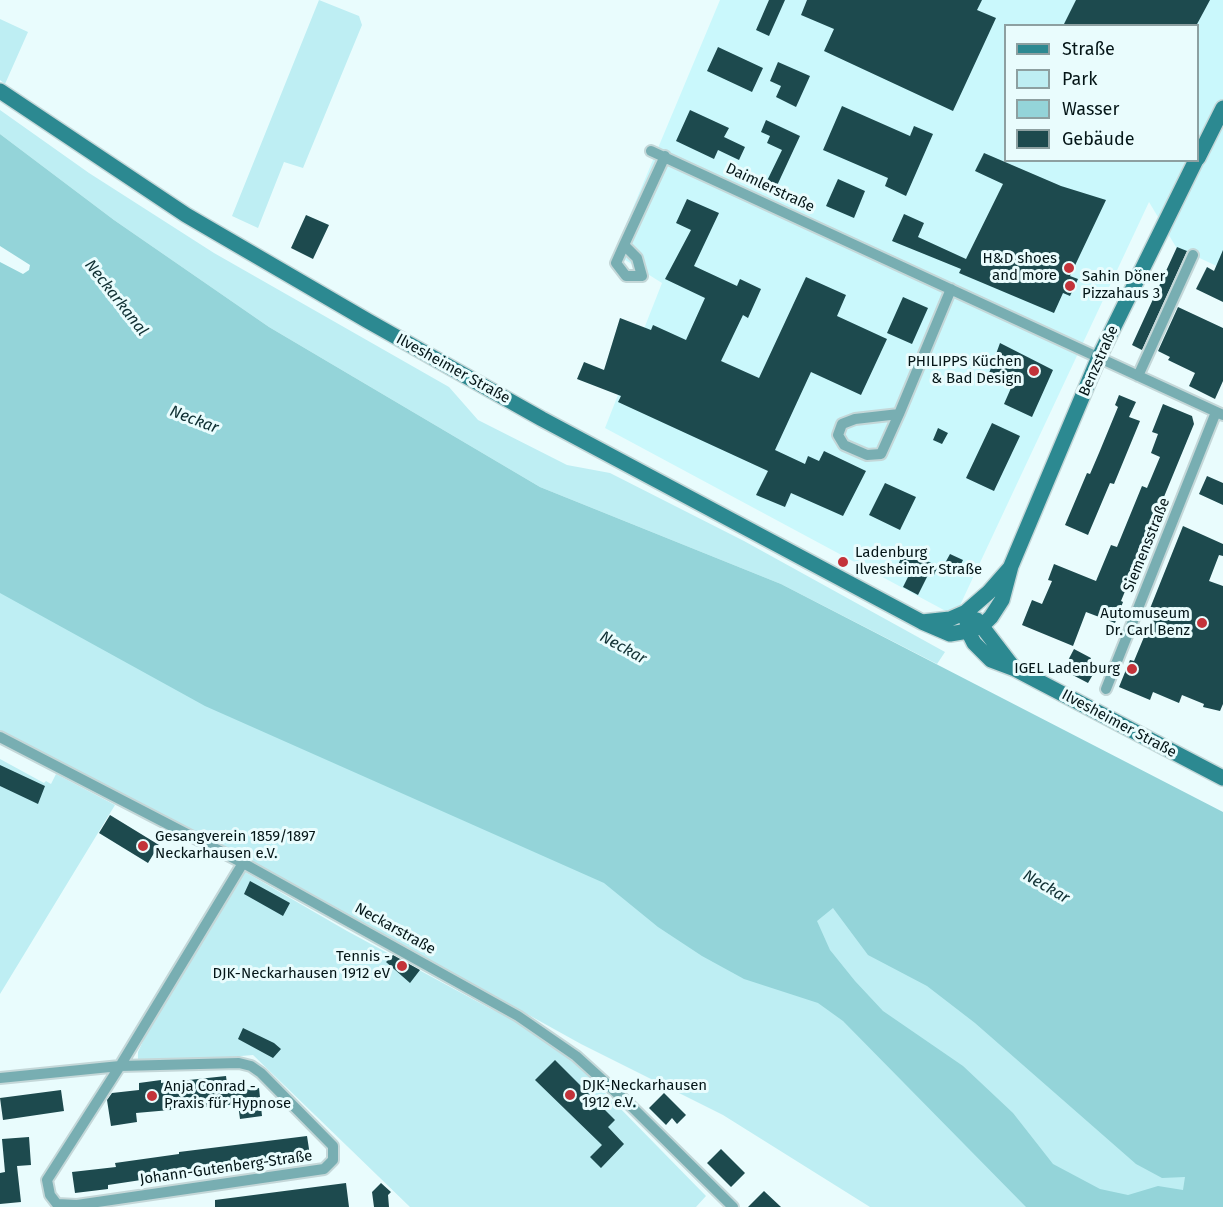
<!DOCTYPE html>
<meta charset="utf-8">
<style>
body{margin:0}
#map{position:relative;width:1223px;height:1207px;overflow:hidden;background:#e9fcfd;font-family:"Fira Sans",sans-serif}
canvas{display:block}
.legend{position:absolute;left:1004px;top:24px;width:195px;height:138px;box-sizing:border-box;background:#e9fcfd;border:2px solid #8da0a1;margin:0;padding:8px 10px;list-style:none;font-size:18px;color:#041517}
.legend li{display:flex;align-items:center;gap:12px;height:30px}
.legend b{width:30px;border:2px solid #8da0a1}
</style>
<div id="map">
<canvas width="1223" height="1207"></canvas>
<ul class="legend">
<li><b style="height:8px;background:#2c8991"></b>Straße</li>
<li><b style="height:16px;background:#beeef3"></b>Park</li>
<li><b style="height:16px;background:#94d4d9"></b>Wasser</li>
<li><b style="height:16px;background:#1d4a4e"></b>Gebäude</li>
</ul>
</div>
<script>
const context = document.querySelector('canvas').getContext('2d');
context.lineJoin = 'round';
function fill(path, color) { context.fillStyle = color; context.fill(path, 'evenodd'); }
const poly = rows => new Path2D(rows.map(r => 'M' + r).join(''));
function stroke(path, color, width, dash) { context.strokeStyle = color; context.lineWidth = width; context.lineCap = dash ? 'butt' : 'round'; context.setLineDash(dash || []); context.stroke(path); }
function drawText(font, color, halo, rows, align = 'center') {
  context.font = font + ' "Fira Sans",sans-serif'; context.lineWidth = 6; context.setLineDash([]); context.textBaseline = 'middle'; context.strokeStyle = halo; context.fillStyle = color; for (const [text, x, y, turn = 0] of rows) {
    context.save(); context.translate(x, y); context.rotate((+turn || 0) * Math.PI / 180); context.textAlign = isNaN(turn) ? turn : align; if (halo) context.strokeText(text, 0, 0); context.fillText(text, 0, 0); context.restore();
  }
}
const built = poly([
 [720,0,1223,0,1223,269,1176,247,1149,202,955,616,605,428,662,283,614,253],
 [1006,26,1198,26,1198,160,1006,160]
]);
const green = poly([
 [319,0,359,16,362,25,303,168,284,162,258,228,232,216],
 [0,19,28,32,5,84,0,80],
 [0,110,89,173,214,253,449,387,478,420,567,465,610,473,744,541,945,652,937,664,781,584,540,487,269,327,114,220,0,134],
 [0,405,465,597,1223,1207,870,1207,723,1115,581,1044,224,846,0,731],
 [0,759,44,783,46,781,51,784,56,774,115,805,0,994],
 [240,869,347,931,491,1009,520,1021,567,1054,706,1196,696,1207,410,1207,253,1055,147,1064,138,1059,138,1052,148,1030]
]);
const water = poly([
 [0,134,114,220,269,327,540,487,781,584,1223,812,1223,1207,1026,1207,843,1021,818,1003,744,979,702,956,658,927,604,883,205,706,0,593,0,262,23,274,29,270,30,265,0,246],
 [833,908,868,955,927,986,975,1023,1136,1164,1162,1178,1185,1177,1183,1190,1158,1186,1128,1195,1100,1189,1053,1164,1013,1113,963,1066,883,1011,855,981,830,950,817,921]
]);
const building = poly([
 [769,0,785,0,769,36,756,30],
 [807,0,982,0,977,10,996,18,953,111,824,51,834,29,801,15],
 [1076,0,1210,0,1196,26,1063,26],
 [718,47,763,68,752,92,707,71],
 [778,62,810,76,796,107,776,97,781,86,770,81],
 [842,106,910,136,914,126,933,134,906,196,885,186,888,178,823,150],
 [690,110,729,128,724,137,745,147,739,160,718,150,714,159,676,141],
 [766,120,800,136,774,192,764,187,782,150,767,143,770,136,761,132],
 [984,153,1061,186,1106,200,1070,276,1078,279,1070,296,1063,293,1054,313,959,273,961,269,892,241,904,214,924,223,918,237,966,259,1003,184,975,171],
 [838,179,865,191,854,218,826,206],
 [687,199,719,213,694,266,737,286,740,279,761,289,748,318,743,315,721,361,759,378,806,277,846,295,837,316,887,339,861,395,811,372,775,450,805,464,808,456,819,461,824,451,866,471,843,516,791,493,785,507,756,495,768,471,618,402,621,396,577,379,584,362,604,370,620,318,651,330,653,325,686,340,705,298,665,279,691,230,676,223],
 [306,215,329,225,313,259,291,248],
 [1177,247,1187,251,1142,350,1132,345],
 [1223,250,1223,302,1196,289,1207,267,1214,271],
 [903,297,928,308,912,344,887,333],
 [1178,307,1223,328,1223,381,1215,399,1189,386,1195,373,1168,360,1170,357,1158,351],
 [1000,343,1053,370,1032,417,1004,404,1011,388,988,376],
 [1119,395,1136,402,1129,417,1140,421,1114,484,1110,483,1088,535,1065,525,1087,473,1090,474,1099,453,1118,407,1115,405],
 [1163,404,1192,416,1194,424,1121,601,1123,602,1115,623,1086,612,1073,646,1022,625,1032,600,1042,604,1052,581,1048,580,1054,564,1096,581,1111,545,1117,547,1142,486,1147,488,1160,457,1151,453,1158,434,1152,432],
 [992,423,1020,436,994,491,966,478],
 [938,428,948,433,942,444,933,440],
 [1207,476,1223,483,1223,505,1199,494],
 [885,483,916,497,900,530,869,515],
 [1183,526,1223,544,1223,556,1219,555,1209,581,1223,586,1223,704,1220,711,1203,707,1204,704,1182,695,1179,703,1153,692,1150,700,1119,687,1130,660,1134,661,1154,613,1149,611],
 [904,551,938,566,934,575,929,573,918,595,903,587,911,571,898,565],
 [950,554,963,560,957,572,944,565],
 [1074,649,1091,658,1087,667,1095,671,1088,683,1063,670],
 [0,765,45,786,38,804,0,786],
 [110,815,159,845,148,863,99,833],
 [250,881,290,903,283,916,244,894],
 [393,955,420,970,410,983,386,962],
 [243,1028,274,1043,281,1049,273,1058,238,1039],
 [555,1060,615,1120,608,1127,624,1144,601,1168,590,1157,602,1145,535,1080],
 [226,1076,228,1092,259,1088,262,1116,240,1119,238,1104,136,1113,137,1122,111,1126,107,1100,112,1093,139,1090,139,1083,161,1080,161,1083],
 [61,1090,64,1111,3,1120,0,1098],
 [664,1093,686,1115,677,1124,672,1118,666,1125,649,1108],
 [307,1136,311,1162,291,1164,291,1161,141,1180,108,1185,108,1189,75,1193,72,1172,116,1167,115,1163,179,1154,179,1152],
 [29,1137,31,1165,17,1166,21,1202,0,1204,0,1173,5,1172,2,1139],
 [721,1149,745,1173,731,1187,707,1163],
 [346,1183,349,1207,215,1207,215,1200],
 [381,1183,391,1192,388,1195,389,1207,374,1207,372,1192],
 [764,1191,781,1207,748,1207]
]);
const street = poly([
 [651,151,1223,415],
 [624,245,637,258,642,276,626,276,616,263,624,245,665,156],
 [1138,376,1193,255],
 [899,414,881,454,867,455,844,445,838,435,842,424,855,419,899,414,951,289],
 [1106,689,1216,412],
 [0,737,243,863,518,1016,576,1056,630,1105,733,1207],
 [0,1078,120,1066,239,1063,251,1066,261,1073,333,1146,333,1160,324,1169,77,1205,57,1204,50,1195,47,1180,120,1066,243,863]
]);
const secondary = poly([
 [0,91,186,215,368,321,542,419,922,622,950,634,968,631,983,625,991,617,1002,600,1011,566,1099,357,1196,160],
 [1198,158,1223,108],
 [966,612,968,631,974,643,991,660,1015,669,1223,778],
 [977,620,1013,667],
 [922,622,950,619,966,612,989,592,1010,568]
]);
const markers = [
 [1069,268,6,"#c3333a"],
 [1070,286,6,"#c3333a"],
 [1034,371,6,"#c3333a"],
 [843,562,6,"#c3333a"],
 [1202,623,6,"#c3333a"],
 [1132,669,6,"#c3333a"],
 [143,846,6,"#c3333a"],
 [402,966,6,"#c3333a"],
 [570,1095,6,"#c3333a"],
 [152,1096,6,"#c3333a"]
];
const streetNames = [
 ["Daimlerstraße",770,188,25],
 ["Benzstraße",1099,361,-66],
 ["Ilvesheimer Straße",453,369,29],
 ["Siemensstraße",1147,545,-68],
 ["Ilvesheimer Straße",1119,724,28],
 ["Neckarstraße",395,929,29],
 ["Johann-Gutenberg-Straße",226,1168,-8]
];
const poiNames = [
 ["H&D shoes",1057,259],
 ["and more",1057,276],
 ["Sahin Döner",1082,277,"left"],
 ["Pizzahaus 3",1082,294,"left"],
 ["PHILIPPS Küchen",1022,362],
 ["& Bad Design",1022,379],
 ["Ladenburg",855,553,"left"],
 ["Ilvesheimer Straße",855,570,"left"],
 ["Automuseum",1190,614],
 ["Dr. Carl Benz",1190,631],
 ["IGEL Ladenburg",1120,669],
 ["Gesangverein 1859/1897",155,837,"left"],
 ["Neckarhausen e.V.",155,854,"left"],
 ["Tennis -",390,957],
 ["DJK-Neckarhausen 1912 eV",390,974],
 ["DJK-Neckarhausen",582,1086,"left"],
 ["1912 e.V.",582,1103,"left"],
 ["Anja Conrad -",164,1087,"left"],
 ["Praxis für Hypnose",164,1104,"left"]
];
const waterNames = [
 ["Neckarkanal",116,298,52],
 ["Neckar",194,420,21],
 ["Neckar",623,648,29],
 ["Neckar",1046,887,30]
];
fill(built, '#caf8fc');
fill(green, '#beeef3');
fill(water, '#94d4d9');
fill(building, '#1d4a4e');
stroke(street, '#c4d7d8', 14);
stroke(secondary, '#c4d7d8', 18);
stroke(street, '#78aeb2', 10);
stroke(secondary, '#2c8991', 15);
for (const [x, y, r, color] of markers) { const dot = new Path2D(); dot.arc(x, y, r, 0, 2 * Math.PI); context.fillStyle = color; context.fill(dot); stroke(dot, '#e9fcfd', 2); }
drawText('15px', '#041517', '#e9fcfd', streetNames);
drawText('15px', '#041517', '#e9fcfd', poiNames, 'right');
drawText('italic 16px', '#0f2f32', '#e9fcfd', waterNames);
</script>
